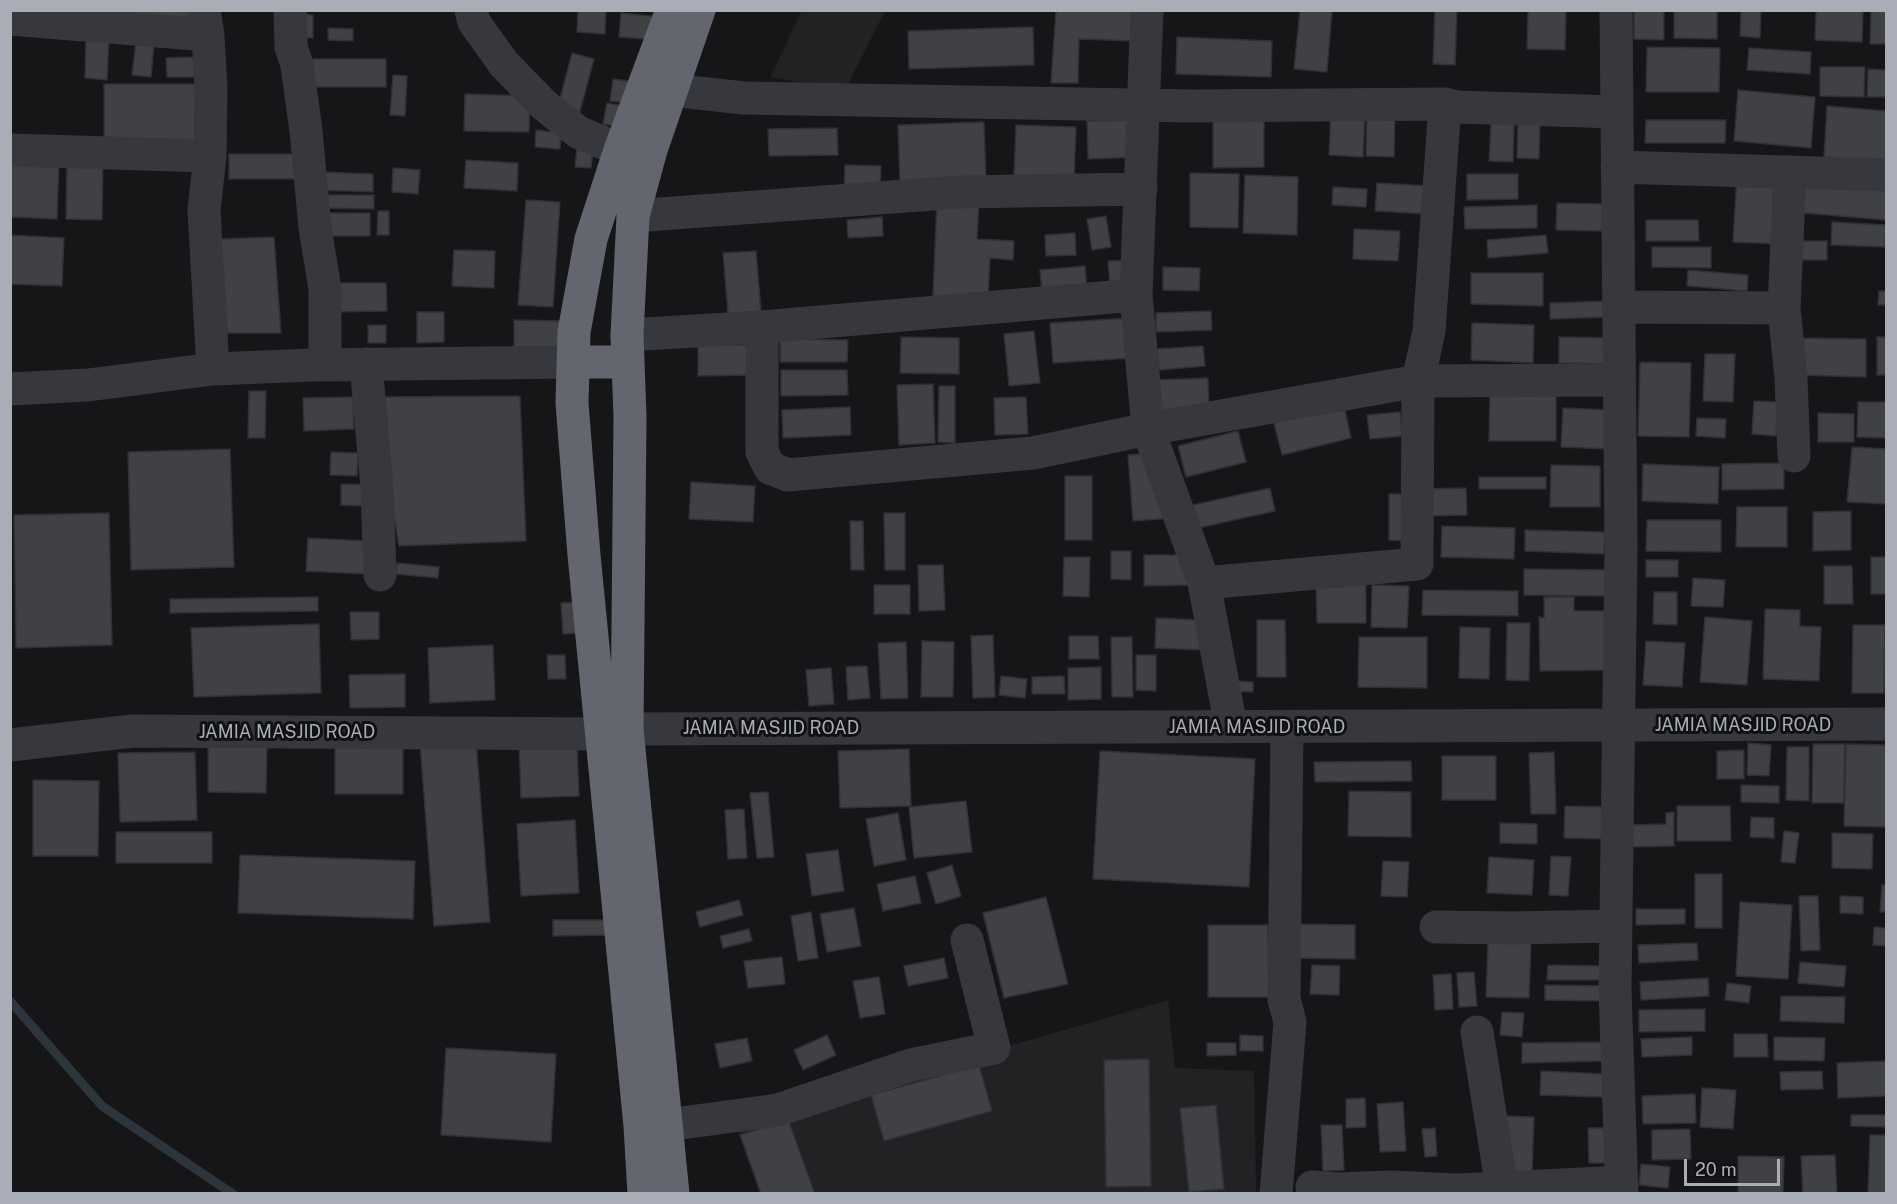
<!DOCTYPE html>
<style>
body{margin:0}
#map{position:relative;width:1897px;height:1204px;overflow:hidden;background:#161618;font-family:"Public Sans",sans-serif}
canvas{display:block}
.frame{position:absolute;inset:0;border:12px solid #a8adb8;pointer-events:none}
.scale{position:absolute;left:1684px;top:1159px;width:96px;height:27px;box-sizing:border-box;border:3px solid #a8adb8;border-top:0;padding-left:8px;font-size:18px;line-height:21px;white-space:nowrap;color:#a8adb8;-webkit-text-stroke:4px #111113;paint-order:stroke}
</style>
<div id="map">
<canvas width="1897" height="1204"></canvas>
<div class="frame"></div>
<div class="scale">20 m</div>
</div>
<script>
const context = document.querySelector('canvas').getContext('2d');
context.lineJoin = 'round';
function fill(path, color) { context.fillStyle = color; context.fill(path, 'evenodd'); }
const poly = rows => new Path2D(rows.map(r => 'M' + r).join(''));
function stroke(path, color, width, dash) { context.strokeStyle = color; context.lineWidth = width; context.lineCap = dash ? 'butt' : 'round'; context.setLineDash(dash || []); context.stroke(path); }
function drawText(font, color, halo, rows, align = 'center') {
  context.font = font + ' "Public Sans",sans-serif'; context.lineWidth = 6; context.setLineDash([]); context.textBaseline = 'middle'; context.strokeStyle = halo; context.fillStyle = color; for (const [text, x, y, turn = 0] of rows) {
    context.save(); context.translate(x, y); context.rotate((+turn || 0) * Math.PI / 180); context.textAlign = isNaN(turn) ? turn : align; if (halo) context.strokeText(text, 0, 0); context.fillText(text, 0, 0); context.restore();
  }
}
const built = poly([
 [802,11,885,11,845,90,770,77],
 [1168,1000,1175,1068,1254,1071,1256,1193,761,1193,736,1125]
]);
const stream = poly([
 [10,1001,102,1106,233,1194]
]);
const building = poly([
 [108,10,200,10,199,27,108,10],
 [578,10,606,10,605,34,577,32,578,10],
 [1056,10,1139,10,1137,41,1079,39,1078,83,1051,83,1056,10],
 [1300,10,1332,10,1327,72,1294,69,1300,10],
 [1435,10,1457,10,1455,65,1433,64,1435,10],
 [1528,10,1566,10,1565,50,1527,49,1528,10],
 [1634,10,1664,10,1664,40,1634,39,1634,10],
 [1674,10,1717,10,1717,39,1674,38,1674,10],
 [1741,10,1761,10,1760,38,1740,36,1741,10],
 [1816,10,1863,10,1862,42,1815,40,1816,10],
 [1871,10,1886,10,1886,44,1870,44,1871,10],
 [621,13,659,17,657,40,619,37,621,13],
 [293,14,313,15,313,38,294,37,293,14],
 [1033,27,1034,65,909,69,908,31,1033,27],
 [328,28,353,29,353,41,328,40,328,28],
 [86,36,109,38,107,80,85,78,86,36],
 [1177,37,1272,41,1271,77,1176,74,1177,37],
 [136,42,154,44,151,77,132,75,136,42],
 [1647,47,1720,48,1719,92,1646,92,1647,47],
 [1749,48,1811,52,1810,74,1747,70,1749,48],
 [572,53,594,59,579,115,557,110,572,53],
 [196,57,196,77,167,77,166,58,196,57],
 [309,59,386,59,386,87,309,87,309,59],
 [1820,67,1865,67,1864,97,1820,96,1820,67],
 [1868,69,1886,70,1886,97,1867,97,1868,69],
 [393,75,407,76,405,116,390,115,393,75],
 [613,79,635,82,632,103,610,101,613,79],
 [104,84,200,84,201,142,104,143,104,84],
 [1738,90,1815,97,1811,148,1734,141,1738,90],
 [465,94,530,96,529,132,464,131,465,94],
 [607,103,630,107,626,128,603,124,607,103],
 [1827,106,1886,111,1886,162,1824,157,1827,106],
 [1331,109,1365,110,1363,157,1329,155,1331,109],
 [1367,110,1395,110,1394,157,1366,156,1367,110],
 [1213,114,1264,114,1264,167,1213,168,1213,114],
 [1140,120,1141,157,1088,159,1087,121,1140,120],
 [1646,120,1726,120,1725,143,1645,143,1646,120],
 [984,122,986,180,900,182,898,125,984,122],
 [1518,122,1540,122,1539,159,1517,158,1518,122],
 [1491,123,1514,124,1513,162,1489,161,1491,123],
 [1016,125,1076,127,1074,178,1014,176,1016,125],
 [837,128,838,155,769,156,768,129,837,128],
 [536,130,561,133,560,149,535,147,536,130],
 [577,147,593,149,591,168,575,167,577,147],
 [229,154,302,154,302,179,229,179,229,154],
 [10,158,59,160,57,219,10,217,10,158],
 [466,160,518,163,517,191,464,188,466,160],
 [67,162,103,163,102,220,66,219,67,162],
 [845,165,881,166,880,194,844,193,845,165],
 [393,168,420,170,418,194,392,192,393,168],
 [320,172,373,174,373,192,319,190,320,172],
 [1190,173,1239,174,1238,228,1190,227,1190,173],
 [1737,173,1781,175,1778,244,1733,242,1737,173],
 [1467,174,1518,174,1518,199,1467,200,1467,174],
 [1245,175,1298,177,1297,235,1243,233,1245,175],
 [1806,178,1886,185,1886,220,1803,213,1806,178],
 [1377,183,1431,186,1429,214,1375,211,1377,183],
 [1333,187,1367,189,1366,207,1332,205,1333,187],
 [319,195,374,195,374,209,319,208,319,195],
 [937,199,979,201,977,239,1014,241,1013,260,990,258,988,299,933,296,937,199],
 [526,200,560,202,553,307,518,305,526,200],
 [1557,203,1603,204,1602,231,1556,230,1557,203],
 [1537,205,1537,228,1465,229,1464,207,1537,205],
 [378,211,389,211,389,235,377,235,378,211],
 [325,213,370,213,370,236,325,236,325,213],
 [1106,216,1111,247,1092,250,1087,219,1106,216],
 [882,217,883,236,848,238,847,220,882,217],
 [1646,220,1698,220,1699,241,1646,241,1646,220],
 [1832,222,1886,225,1885,247,1831,245,1832,222],
 [1354,229,1400,231,1398,261,1353,259,1354,229],
 [1075,233,1076,255,1046,256,1045,235,1075,233],
 [10,235,64,238,62,286,10,284,10,235],
 [1546,235,1548,253,1488,258,1487,240,1546,235],
 [274,237,281,333,227,333,221,239,274,237],
 [1795,241,1827,241,1827,260,1795,260,1795,241],
 [1652,247,1711,247,1711,268,1652,267,1652,247],
 [454,250,495,251,494,288,452,286,454,250],
 [756,251,761,311,728,314,723,253,756,251],
 [1130,260,1131,285,1110,286,1108,261,1130,260],
 [1085,266,1087,288,1042,293,1040,270,1085,266],
 [1163,267,1200,268,1199,291,1163,290,1163,267],
 [1688,270,1748,275,1747,291,1687,286,1688,270],
 [1471,273,1543,273,1543,306,1471,304,1471,273],
 [335,283,386,283,387,311,335,312,335,283],
 [1879,291,1886,291,1886,305,1878,305,1879,291],
 [1607,301,1607,317,1550,319,1550,303,1607,301],
 [1211,311,1212,330,1156,332,1156,313,1211,311],
 [417,312,444,312,444,342,417,343,417,312],
 [1131,318,1133,358,1053,363,1050,323,1131,318],
 [514,320,566,321,567,347,514,347,514,320],
 [1472,323,1534,325,1533,363,1471,360,1472,323],
 [368,325,386,325,386,343,368,343,368,325],
 [1034,331,1040,383,1009,386,1004,334,1034,331],
 [901,337,959,338,959,374,900,373,901,337],
 [1559,337,1615,338,1615,364,1559,363,1559,337],
 [1877,337,1886,337,1886,375,1877,375,1877,337],
 [1795,338,1866,339,1866,377,1795,375,1795,338],
 [780,339,848,340,847,362,780,362,780,339],
 [698,345,754,345,754,375,698,376,698,345],
 [1203,346,1205,366,1159,370,1157,349,1203,346],
 [1705,354,1735,354,1733,402,1703,401,1705,354],
 [1640,362,1691,363,1689,437,1638,436,1640,362],
 [781,370,847,370,848,395,781,396,781,370],
 [1208,378,1209,410,1157,412,1156,380,1208,378],
 [933,384,935,443,899,445,897,385,933,384],
 [1490,385,1556,386,1556,441,1489,441,1490,385],
 [939,386,955,386,955,443,938,442,939,386],
 [249,391,266,391,265,438,248,438,249,391],
 [520,396,526,541,399,546,374,397,520,396],
 [353,397,354,429,304,431,303,398,353,397],
 [1026,397,1028,434,995,435,994,398,1026,397],
 [1754,401,1778,402,1776,436,1752,434,1754,401],
 [1858,402,1886,402,1886,438,1857,437,1858,402],
 [1344,406,1351,438,1282,455,1274,423,1344,406],
 [850,407,851,435,783,438,782,410,850,407],
 [1563,408,1611,410,1610,449,1561,447,1563,408],
 [1400,412,1402,436,1370,439,1367,415,1400,412],
 [1818,413,1854,414,1854,442,1818,442,1818,413],
 [1697,418,1726,419,1725,438,1696,436,1697,418],
 [1238,431,1246,462,1186,477,1178,446,1238,431],
 [1852,447,1886,449,1886,504,1847,502,1852,447],
 [230,449,234,567,131,570,128,452,230,449],
 [331,452,358,453,357,476,330,475,331,452],
 [1167,452,1172,518,1133,521,1128,455,1167,452],
 [1784,463,1784,489,1722,490,1722,464,1784,463],
 [1643,464,1719,467,1718,504,1642,501,1643,464],
 [1551,465,1600,466,1600,507,1550,507,1551,465],
 [1065,476,1092,476,1092,540,1065,540,1065,476],
 [1479,477,1546,477,1546,489,1479,489,1479,477],
 [691,482,755,486,753,522,689,519,691,482],
 [341,484,369,485,368,506,341,505,341,484],
 [1270,488,1275,511,1198,528,1193,505,1270,488],
 [1466,488,1467,515,1422,516,1421,489,1466,488],
 [1389,494,1411,494,1411,541,1389,540,1389,494],
 [1737,507,1787,507,1787,547,1736,547,1737,507],
 [1851,511,1851,550,1813,551,1813,512,1851,511],
 [109,513,112,645,16,648,14,515,109,513],
 [884,513,905,513,905,570,885,570,884,513],
 [1647,520,1721,520,1721,552,1646,551,1647,520],
 [850,521,863,521,864,570,851,570,850,521],
 [1442,526,1515,528,1514,559,1441,557,1442,526],
 [1525,530,1605,532,1604,554,1525,551,1525,530],
 [308,538,366,541,364,574,306,571,308,538],
 [1111,551,1131,551,1131,580,1111,579,1111,551],
 [1144,555,1191,555,1191,585,1144,586,1144,555],
 [1064,557,1090,557,1089,597,1063,596,1064,557],
 [1871,557,1886,557,1886,594,1871,594,1871,557],
 [1646,560,1678,560,1678,577,1646,577,1646,560],
 [397,563,439,567,438,578,396,574,397,563],
 [918,565,943,565,945,610,919,611,918,565],
 [1824,566,1852,566,1853,604,1824,604,1824,566],
 [1524,569,1613,570,1612,596,1524,595,1524,569],
 [1693,578,1725,580,1723,607,1691,606,1693,578],
 [1366,584,1366,623,1317,623,1316,585,1366,584],
 [874,585,910,585,910,614,874,614,874,585],
 [1372,585,1409,586,1407,628,1371,627,1372,585],
 [1423,590,1518,591,1518,616,1422,615,1423,590],
 [1654,592,1677,592,1677,625,1653,624,1654,592],
 [318,597,318,611,170,613,170,599,318,597],
 [1544,597,1574,597,1574,611,1613,611,1614,670,1540,671,1539,617,1544,618,1544,597],
 [577,602,580,633,563,634,561,603,577,602],
 [1765,609,1800,610,1800,626,1821,627,1819,681,1763,679,1765,609],
 [350,612,379,612,379,639,351,640,350,612],
 [1705,617,1752,621,1747,685,1700,682,1705,617],
 [1156,618,1202,620,1201,650,1155,648,1156,618],
 [1257,620,1285,620,1286,677,1257,677,1257,620],
 [1507,623,1530,623,1529,681,1506,680,1507,623],
 [319,624,321,693,194,697,191,628,319,624],
 [1853,625,1885,625,1884,693,1852,693,1853,625],
 [1460,627,1490,628,1489,679,1459,678,1460,627],
 [993,635,995,697,973,698,971,636,993,635],
 [1069,636,1098,636,1099,659,1069,659,1069,636],
 [1111,637,1132,637,1133,697,1112,697,1111,637],
 [1359,637,1427,637,1427,688,1358,687,1359,637],
 [922,641,954,642,953,697,921,697,922,641],
 [1646,641,1685,643,1682,687,1643,685,1646,641],
 [906,642,908,698,881,699,878,643,906,642],
 [493,645,495,700,430,703,428,648,493,645],
 [547,655,565,655,566,679,548,679,547,655],
 [1136,655,1156,655,1156,691,1136,690,1136,655],
 [867,666,870,698,848,700,846,667,867,666],
 [1101,667,1101,699,1068,700,1068,668,1101,667],
 [831,668,834,704,809,706,806,670,831,668],
 [405,674,405,707,350,708,349,675,405,674],
 [1001,676,1027,679,1025,698,999,695,1001,676],
 [1064,676,1065,694,1032,694,1032,677,1064,676],
 [1232,681,1253,682,1253,692,1232,691,1232,681],
 [403,734,403,794,335,794,335,735,403,734],
 [476,740,490,922,434,926,420,744,476,740],
 [1748,743,1771,745,1769,776,1747,775,1748,743],
 [577,744,579,796,521,798,519,746,577,744],
 [1813,744,1845,744,1844,803,1812,803,1813,744],
 [1846,744,1886,745,1886,827,1844,826,1846,744],
 [208,745,267,747,266,793,208,792,208,745],
 [1787,747,1809,747,1809,801,1786,800,1787,747],
 [909,749,911,806,840,808,838,751,909,749],
 [1744,750,1744,779,1717,779,1717,751,1744,750],
 [1100,751,1255,759,1249,887,1093,879,1100,751],
 [195,752,197,820,120,822,118,753,195,752],
 [1554,752,1556,814,1531,814,1529,753,1554,752],
 [1442,756,1496,756,1496,800,1442,800,1442,756],
 [1411,761,1412,781,1315,782,1314,762,1411,761],
 [33,780,99,781,98,856,33,856,33,780],
 [1741,785,1779,786,1779,803,1741,802,1741,785],
 [1349,791,1411,792,1411,837,1348,836,1349,791],
 [768,792,774,857,757,858,750,793,768,792],
 [966,801,972,852,914,858,909,807,966,801],
 [1565,806,1610,807,1610,839,1564,838,1565,806],
 [1677,806,1730,806,1731,841,1677,841,1677,806],
 [744,809,747,858,728,859,725,810,744,809],
 [1674,812,1674,846,1629,847,1629,825,1666,824,1666,813,1674,812],
 [898,813,906,860,874,866,866,819,898,813],
 [1751,817,1774,818,1774,838,1750,837,1751,817],
 [575,820,579,893,521,896,517,824,575,820],
 [1500,823,1537,824,1537,844,1500,843,1500,823],
 [1784,831,1799,833,1795,863,1781,862,1784,831],
 [116,832,212,832,212,863,116,863,116,832],
 [1832,833,1873,834,1872,869,1832,868,1832,833],
 [838,850,844,891,812,896,806,854,838,850],
 [240,855,415,861,413,919,238,913,240,855],
 [1551,856,1571,857,1568,896,1549,895,1551,856],
 [1489,857,1534,860,1532,895,1487,893,1489,857],
 [1383,861,1409,862,1407,897,1381,896,1383,861],
 [952,865,961,896,936,904,927,873,952,865],
 [1695,874,1722,874,1722,928,1695,928,1695,874],
 [915,876,921,903,883,911,877,884,915,876],
 [1882,885,1886,885,1886,912,1880,912,1882,885],
 [1799,896,1818,896,1820,950,1801,951,1799,896],
 [1840,896,1863,897,1863,914,1840,913,1840,896],
 [1046,897,1068,984,1004,998,983,913,1046,897],
 [739,900,743,915,700,927,696,912,739,900],
 [1740,902,1792,905,1788,979,1736,976,1740,902],
 [854,908,861,946,827,952,820,914,854,908],
 [1636,909,1685,909,1685,924,1636,925,1636,909],
 [811,912,818,958,798,961,791,916,811,912],
 [553,920,609,920,608,935,553,936,553,920],
 [1290,924,1355,925,1355,959,1290,958,1290,924],
 [1208,925,1268,925,1269,997,1208,997,1208,925],
 [1874,927,1886,928,1886,946,1873,945,1874,927],
 [749,929,752,941,723,948,720,936,749,929],
 [1488,941,1531,943,1529,998,1486,997,1488,941],
 [1697,943,1698,960,1639,963,1638,945,1697,943],
 [782,957,785,984,748,988,744,961,782,957],
 [944,958,948,978,908,986,904,966,944,958],
 [1800,962,1846,966,1844,987,1798,983,1800,962],
 [1312,965,1340,966,1339,995,1310,994,1312,965],
 [1548,965,1602,966,1602,980,1547,980,1548,965],
 [1474,972,1477,1006,1459,1007,1457,973,1474,972],
 [1451,974,1453,1009,1435,1010,1433,975,1451,974],
 [879,977,885,1014,860,1018,853,981,879,977],
 [1708,978,1709,996,1641,1000,1640,982,1708,978],
 [1727,983,1751,986,1749,1003,1725,1000,1727,983],
 [1545,985,1604,986,1603,1001,1545,1000,1545,985],
 [1781,996,1845,997,1844,1023,1780,1021,1781,996],
 [1705,1009,1705,1031,1639,1032,1639,1010,1705,1009],
 [1502,1012,1524,1013,1522,1037,1500,1035,1502,1012],
 [1734,1034,1767,1034,1768,1057,1734,1057,1734,1034],
 [827,1035,836,1055,803,1070,794,1050,827,1035],
 [1240,1035,1263,1036,1263,1051,1240,1051,1240,1035],
 [1692,1037,1692,1055,1642,1057,1641,1039,1692,1037],
 [1774,1037,1825,1038,1824,1061,1774,1060,1774,1037],
 [747,1038,752,1061,720,1068,715,1044,747,1038],
 [1603,1042,1603,1061,1522,1063,1522,1043,1603,1042],
 [1207,1043,1236,1043,1236,1055,1207,1056,1207,1043],
 [446,1048,556,1054,551,1142,441,1135,446,1048],
 [1149,1059,1151,1186,1106,1187,1104,1060,1149,1059],
 [1886,1061,1886,1096,1838,1098,1837,1063,1886,1061],
 [979,1065,992,1111,884,1141,871,1095,979,1065],
 [1541,1071,1604,1074,1603,1097,1540,1095,1541,1071],
 [1822,1071,1823,1089,1781,1090,1780,1072,1822,1071],
 [1702,1088,1736,1090,1733,1129,1700,1127,1702,1088],
 [1695,1094,1696,1123,1643,1124,1642,1096,1695,1094],
 [1365,1098,1366,1127,1346,1128,1346,1099,1365,1098],
 [1403,1102,1406,1151,1380,1152,1377,1104,1403,1102],
 [1216,1105,1224,1189,1189,1192,1180,1108,1216,1105],
 [1851,1115,1886,1115,1886,1127,1851,1126,1851,1115],
 [1506,1116,1534,1117,1532,1174,1504,1172,1506,1116],
 [788,1119,815,1194,761,1194,740,1135,788,1119],
 [1321,1125,1342,1125,1344,1170,1323,1171,1321,1125],
 [1435,1128,1437,1156,1425,1157,1422,1129,1435,1128],
 [1588,1128,1609,1128,1609,1163,1589,1163,1588,1128],
 [1690,1129,1691,1159,1652,1160,1652,1130,1690,1129],
 [1870,1135,1886,1135,1886,1194,1868,1194,1870,1135],
 [1835,1155,1837,1194,1803,1194,1801,1156,1835,1155],
 [1738,1156,1784,1157,1783,1194,1738,1194,1738,1156],
 [1641,1164,1670,1167,1668,1188,1639,1185,1641,1164]
]);
const minor = poly([
 [204,10,208,35,211,89,210,156,204,210,213,369],
 [290,10,291,47,297,65,306,131,315,228,325,289,325,365],
 [471,10,474,22,504,64,544,105,578,132,620,150],
 [1147,10,1136,295,1148,429,1204,583],
 [1616,10,1621,546,1615,989,1622,1194],
 [10,19,208,35],
 [671,90,744,98,1191,106,1445,104,1457,107,1617,112],
 [10,150,210,156],
 [1617,167,1886,175],
 [1790,172,1784,308,1791,378,1794,456],
 [633,216,960,192,1141,189],
 [1618,307,1784,308],
 [762,327,1136,295],
 [627,335,762,327,762,452,770,468,788,475,1033,453,1148,429,1418,381,1619,380],
 [366,364,377,488,380,575],
 [10,389,88,385,213,369,311,365,574,362],
 [1231,727,1204,583,1417,564,1418,381,1429,331,1445,104],
 [10,745,133,731,601,734,627,729,1886,724],
 [1436,927,1512,928,1616,926],
 [667,1125,778,1110,911,1065,994,1048,967,940],
 [1312,1187,1339,1189,1390,1187,1457,1190,1502,1188,1477,1032],
 [1276,1194,1290,1022,1284,999,1287,727],
 [1502,1194,1502,1188,1622,1182]
]);
const highway = poly([
 [574,362,628,362],
 [644,1194,640,1126,584,555,572,403,574,332,591,239,620,150,672,10],
 [673,1194,627,729,630,417,627,335,633,216,651,150,699,10]
]);
const streetNames = [
 ["JAMIA MASJID ROAD",1743,725],
 ["JAMIA MASJID ROAD",1257,727],
 ["JAMIA MASJID ROAD",771,728],
 ["JAMIA MASJID ROAD",287,732]
];
fill(built, '#222225');
stroke(stream, '#2c353c', 9);
fill(building, '#404145');
stroke(building, '#303034', 1.5);
stroke(minor, '#37383d', 33);
stroke(highway, '#63666e', 33);
drawText('18px', '#a8adb8', '#111113', streetNames);
</script>
